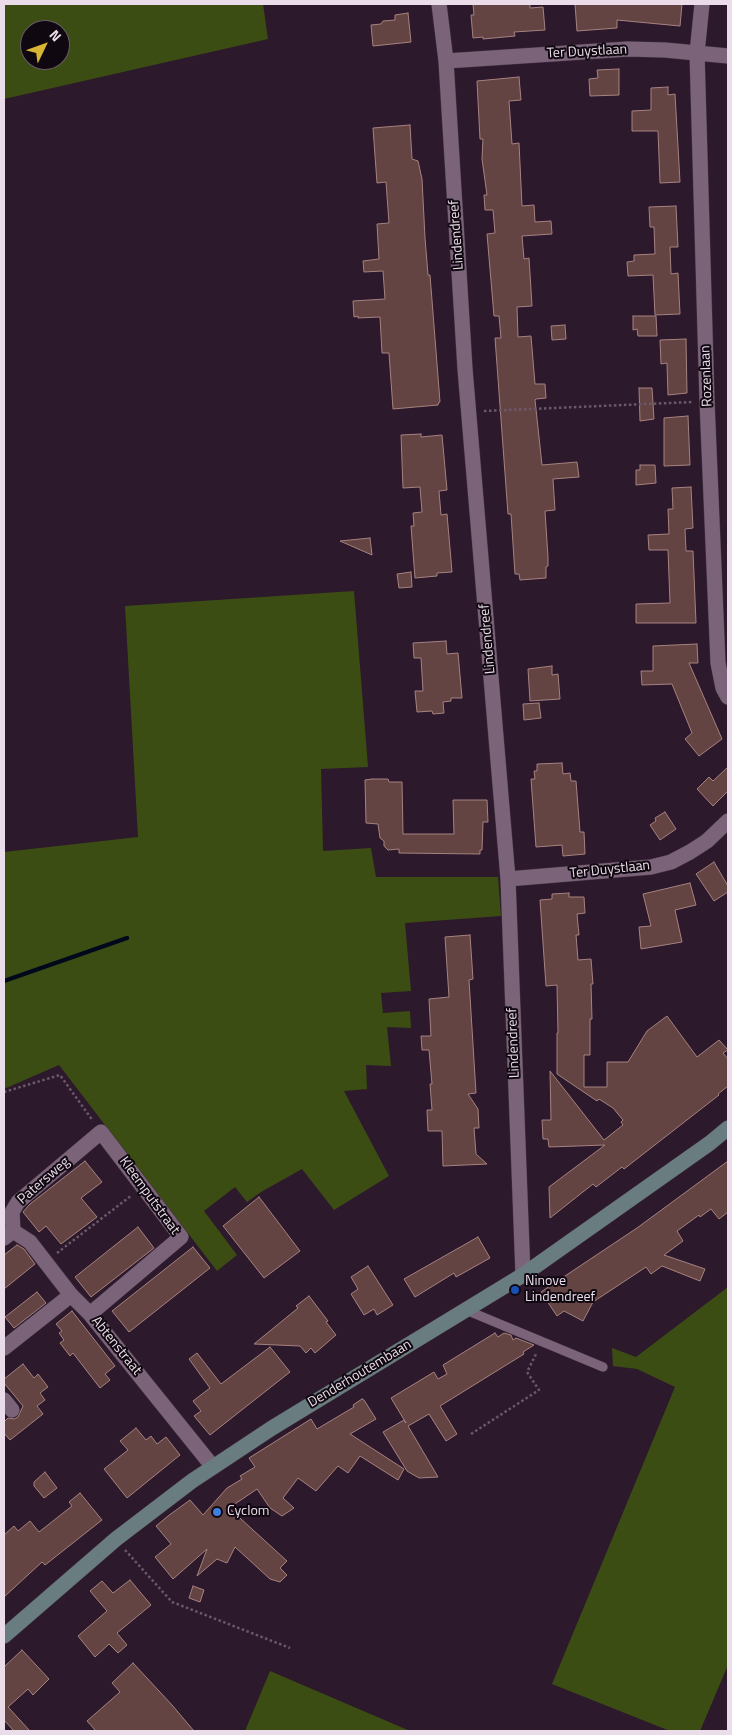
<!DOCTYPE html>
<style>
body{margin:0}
#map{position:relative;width:732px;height:1735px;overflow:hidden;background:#2d192c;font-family:"Titillium Web",sans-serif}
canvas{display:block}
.frame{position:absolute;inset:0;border:5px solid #eadde9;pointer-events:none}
.north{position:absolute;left:20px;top:20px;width:50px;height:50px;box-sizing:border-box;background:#100810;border:1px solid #675d67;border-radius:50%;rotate:48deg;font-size:14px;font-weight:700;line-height:20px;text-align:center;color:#eadde9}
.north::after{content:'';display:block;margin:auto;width:18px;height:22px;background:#d7b434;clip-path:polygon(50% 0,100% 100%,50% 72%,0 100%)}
</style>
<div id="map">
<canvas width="732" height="1735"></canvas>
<div class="frame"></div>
<div class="north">N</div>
</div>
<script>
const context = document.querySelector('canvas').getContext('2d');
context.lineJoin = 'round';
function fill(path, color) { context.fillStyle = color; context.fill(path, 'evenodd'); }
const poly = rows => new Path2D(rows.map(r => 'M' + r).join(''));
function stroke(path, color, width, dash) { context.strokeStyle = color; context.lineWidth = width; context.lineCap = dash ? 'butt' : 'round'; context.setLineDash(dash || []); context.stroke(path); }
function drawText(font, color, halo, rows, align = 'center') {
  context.font = font + ' "Titillium Web",sans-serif'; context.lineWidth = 4; context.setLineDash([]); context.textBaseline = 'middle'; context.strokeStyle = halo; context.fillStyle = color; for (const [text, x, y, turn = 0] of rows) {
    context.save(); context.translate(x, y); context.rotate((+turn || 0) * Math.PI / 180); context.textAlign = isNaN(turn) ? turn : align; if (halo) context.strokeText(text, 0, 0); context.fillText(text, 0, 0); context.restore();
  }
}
const green = poly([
 [4,4,263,4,268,39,4,99],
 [30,30,60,30,60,60,30,60],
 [354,591,368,767,321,769,323,851,371,848,376,877,498,877,501,916,405,923,411,991,381,993,383,1013,410,1011,411,1028,387,1027,391,1066,366,1065,367,1089,344,1091,389,1176,334,1210,302,1169,261,1192,247,1202,235,1187,204,1211,237,1255,217,1271,59,1065,4,1089,4,852,138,837,125,606],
 [728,1287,728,1665,700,1731,670,1731,552,1684,675,1387,637,1369,613,1366,612,1348,636,1357],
 [270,1671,410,1731,245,1731]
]);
const stream = poly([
 [4,981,127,938]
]);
const building = poly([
 [473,4,530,4,530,8,543,7,545,30,514,32,515,36,483,39,483,37,473,38,471,15,474,15,473,4],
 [575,4,682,4,680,26,617,20,617,28,577,31,575,4],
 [408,13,411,42,373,46,371,25,381,24,383,21,395,20,395,15,408,13],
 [619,69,619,95,590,96,589,79,598,78,597,70,619,69],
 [519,77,521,100,509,101,512,144,519,143,522,206,534,205,535,222,551,221,552,234,522,236,524,259,529,258,532,306,517,307,518,337,531,336,535,384,545,384,546,398,536,399,535,400,542,465,577,462,579,477,553,479,555,510,545,511,548,557,548,566,546,567,546,578,520,580,519,574,515,574,511,514,508,514,495,338,501,338,499,316,494,316,487,234,495,233,493,210,485,210,484,195,487,195,482,159,483,139,480,139,477,81,519,77],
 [668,87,668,95,675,94,680,182,660,183,658,131,632,131,632,111,651,110,651,88,668,87],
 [410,125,412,159,418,161,422,179,425,238,428,275,430,275,440,402,439,402,438,405,393,409,389,353,382,353,380,317,358,318,358,316,354,317,353,301,385,299,383,271,364,272,363,261,379,259,377,224,389,223,386,182,377,183,373,128,410,125],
 [676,206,678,247,670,247,671,274,678,273,680,314,655,315,653,275,628,276,627,262,634,261,634,255,655,254,654,227,650,227,649,207,676,206],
 [633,316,656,316,657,336,638,336,637,329,633,330,633,316],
 [565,325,566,339,552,340,551,326,565,325],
 [686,339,687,393,668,395,667,363,661,364,660,340,686,339],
 [639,388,652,388,654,419,640,421,639,388],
 [688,416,690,465,664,466,664,418,688,416],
 [421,434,421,437,442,435,447,490,439,491,441,515,447,514,452,572,437,573,437,576,415,578,411,526,414,526,413,513,422,512,420,487,403,488,401,435,421,434],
 [640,465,655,465,656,483,636,485,636,470,640,470,640,465],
 [691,487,693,528,685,529,686,551,693,551,696,623,636,623,636,604,670,603,668,550,649,550,648,535,669,534,668,509,673,509,672,488,691,487],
 [370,538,372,555,340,541,370,538],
 [411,572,412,587,399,588,397,574,411,572],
 [446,641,447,654,458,653,462,698,451,698,451,701,443,702,444,713,433,714,432,711,417,712,415,691,423,691,421,658,414,658,413,643,446,641],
 [697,644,698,663,689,663,722,739,699,756,685,739,692,733,672,684,642,685,641,671,653,671,653,646,697,644],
 [552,666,552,675,558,674,560,699,530,701,528,669,552,666],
 [539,703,541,718,524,720,523,704,539,703],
 [562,763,563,774,570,773,571,781,576,781,580,832,584,832,585,854,563,856,562,845,536,847,531,779,535,779,534,771,537,771,537,764,562,763],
 [728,767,728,791,713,806,697,789,709,777,713,781,728,767],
 [372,779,388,779,389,782,402,782,403,834,454,834,453,800,487,800,488,822,483,822,482,850,480,850,480,854,399,853,399,849,388,850,384,846,384,841,380,838,378,824,366,823,365,780,372,779],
 [665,812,676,829,660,840,650,825,656,821,655,818,665,812],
 [714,862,728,886,728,892,714,901,696,874,714,862],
 [690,883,696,905,675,910,682,942,641,949,639,927,651,926,643,894,690,883],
 [569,893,569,897,584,897,585,913,577,914,579,935,576,935,578,960,591,959,593,984,591,984,592,1019,590,1019,590,1055,584,1055,584,1087,607,1087,607,1062,628,1062,647,1031,667,1016,697,1057,719,1040,728,1050,723,1053,728,1059,728,1086,718,1094,719,1095,624,1169,622,1167,596,1187,593,1184,550,1218,549,1187,605,1145,549,1147,548,1139,543,1139,542,1120,551,1120,550,1071,604,1140,623,1125,621,1122,623,1120,613,1108,599,1099,597,1101,557,1074,557,1033,558,1033,557,985,546,986,540,900,552,899,552,894,569,893],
 [470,935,473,979,469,980,476,1093,468,1094,478,1109,479,1128,474,1128,476,1154,487,1164,443,1166,442,1131,428,1131,427,1110,432,1110,430,1084,432,1084,429,1050,422,1050,421,1036,431,1036,429,999,449,997,445,937,470,935],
 [85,1161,102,1182,81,1198,97,1217,61,1244,46,1226,39,1232,23,1212,30,1204,85,1161],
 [728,1161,728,1212,719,1219,711,1209,700,1217,699,1215,677,1231,683,1241,664,1255,705,1269,700,1281,662,1266,651,1274,646,1267,593,1302,583,1321,564,1311,557,1316,541,1292,637,1228,728,1161],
 [259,1197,300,1251,264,1278,223,1226,259,1197],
 [138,1227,154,1248,91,1297,75,1277,138,1227],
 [478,1237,490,1258,456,1277,454,1273,415,1297,404,1279,478,1237],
 [17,1245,24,1249,35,1264,4,1289,4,1255,17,1245],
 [193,1247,210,1268,129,1332,112,1311,193,1247],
 [368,1266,393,1305,377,1315,374,1309,364,1315,351,1294,358,1289,351,1277,368,1266],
 [37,1292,46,1303,14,1328,5,1317,37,1292],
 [309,1296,328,1321,326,1322,336,1335,315,1353,311,1348,306,1353,300,1346,254,1344,298,1308,296,1306,309,1296],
 [72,1311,115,1366,105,1374,110,1380,100,1388,73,1353,70,1356,60,1343,64,1340,59,1333,62,1331,56,1324,72,1311],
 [495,1333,498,1337,504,1333,511,1335,513,1340,516,1338,534,1345,523,1352,524,1354,440,1406,457,1434,446,1441,429,1414,408,1426,438,1477,419,1478,407,1471,383,1432,404,1420,406,1423,391,1398,434,1372,438,1379,447,1374,443,1365,495,1333],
 [270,1347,290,1372,210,1435,194,1416,201,1411,193,1401,210,1388,189,1359,197,1353,221,1384,270,1347],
 [23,1364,34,1378,38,1374,48,1387,40,1393,45,1400,37,1406,43,1414,10,1440,4,1433,4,1422,8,1418,14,1419,18,1417,23,1406,4,1383,4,1379,23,1364],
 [362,1399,364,1400,376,1419,350,1434,404,1469,398,1480,360,1456,348,1473,338,1466,316,1491,298,1478,283,1498,294,1508,282,1516,270,1508,257,1489,229,1508,287,1561,280,1568,287,1575,280,1582,270,1579,235,1547,227,1563,217,1559,197,1576,207,1549,173,1579,155,1557,171,1544,156,1526,168,1516,190,1500,203,1515,227,1488,242,1479,240,1476,255,1467,249,1458,311,1419,317,1429,354,1407,353,1405,362,1399],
 [136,1428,146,1440,151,1436,157,1444,166,1437,180,1455,127,1498,104,1469,128,1450,120,1441,136,1428],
 [45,1472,57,1488,44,1498,34,1486,34,1482,45,1472],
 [80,1493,102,1520,45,1565,42,1562,4,1597,4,1535,14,1526,18,1531,30,1521,39,1532,72,1506,69,1502,80,1493],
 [130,1580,151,1605,117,1633,127,1645,118,1653,109,1644,95,1657,78,1636,107,1611,90,1591,102,1581,113,1593,130,1580],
 [193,1586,204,1590,200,1602,189,1598,193,1586],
 [22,1650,49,1679,33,1695,28,1689,8,1707,30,1731,14,1731,4,1720,4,1667,22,1650],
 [133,1663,172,1705,194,1731,96,1731,87,1721,120,1692,112,1683,133,1663]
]);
const path = poly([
 [484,411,693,402],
 [4,1092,60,1075,93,1121],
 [57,1253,132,1195],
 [471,1434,539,1390,527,1372,537,1352],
 [125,1550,172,1602,290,1648]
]);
const lane = poly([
 [466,1310,603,1367]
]);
const street = poly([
 [439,4,446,61,465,369,508,879,523,1275],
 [702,4,697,53,707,401,718,663,723,688,728,697],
 [446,61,628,49,665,50,728,56],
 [508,879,651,867,671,862,690,852,707,841,728,821],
 [13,1231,30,1242,71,1295,90,1314,213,1467],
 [4,1238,13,1231,12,1212,18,1202,101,1132,181,1237,90,1314],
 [4,1348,71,1295],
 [4,1400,12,1410]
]);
const secondary = poly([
 [4,1636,116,1539,192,1481,272,1428,523,1275,710,1143,728,1128]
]);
const markers = [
 [515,1290,5,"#1a4fb4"],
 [217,1512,5,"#3f7fe0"]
];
const streetNames = [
 ["Ter Duystlaan",587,52,-3],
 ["Lindendreef",457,235,-94],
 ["Rozenlaan",707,376,-92],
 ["Lindendreef",488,639,-95],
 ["Ter Duystlaan",610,870,-6],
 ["Lindendreef",514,1043,-92],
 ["Patersweg",44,1181,-41],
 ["Kleemputstraat",149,1196,54],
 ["Abtenstraat",116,1346,51],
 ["Denderhoutembaan",360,1374,-31]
];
const poiNames = [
 ["Ninove",525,1282],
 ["Lindendreef",525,1298],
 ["Cyclom",227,1512]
];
fill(green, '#3c4d13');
stroke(stream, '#00081b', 4.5);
fill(building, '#644443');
stroke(building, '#a68281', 1);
stroke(lane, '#433443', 10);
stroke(street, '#433443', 16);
stroke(secondary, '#433443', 16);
stroke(path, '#6b596a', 2.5, [2.5, 2.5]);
stroke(lane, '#7b6379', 9);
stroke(street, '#7b6379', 15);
stroke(secondary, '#697c7f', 15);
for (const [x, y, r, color] of markers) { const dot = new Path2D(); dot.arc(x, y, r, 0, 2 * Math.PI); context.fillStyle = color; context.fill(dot); stroke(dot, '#100810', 2); }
drawText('14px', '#eadde9', '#100810', streetNames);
drawText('14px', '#eadde9', '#100810', poiNames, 'left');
</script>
